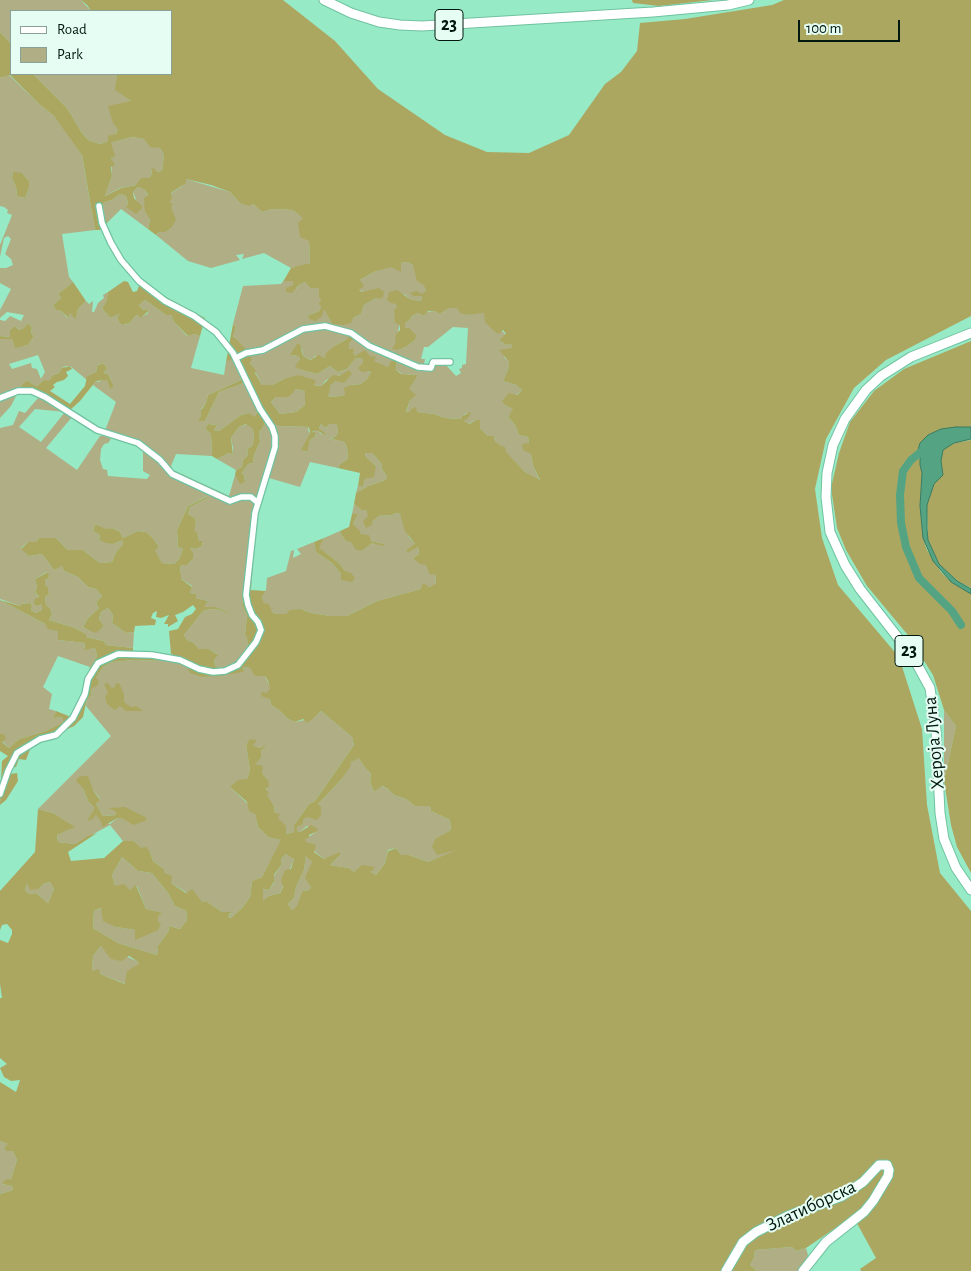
<!DOCTYPE html>
<meta charset="utf-8">
<style>
body{margin:0}
#map{position:relative;width:971px;height:1271px;overflow:hidden;background:#97eac6;font-family:"Alegreya Sans",sans-serif}
canvas{display:block}
.legend{position:absolute;left:10px;top:10px;width:162px;height:65px;box-sizing:border-box;background:#e5fdf2;border:1px solid #89a197;margin:0;padding:6px 9px;list-style:none;font-size:15px;color:#00180f}
.legend li{display:flex;align-items:center;gap:10px;height:25px}
.legend b{width:25px;border:1px solid #89a197}
.scale{position:absolute;left:798px;top:20px;width:102px;height:22px;box-sizing:border-box;border:2px solid #00180f;border-top:0;padding-left:6px;font-size:15px;line-height:18px;white-space:nowrap;color:#00180f;-webkit-text-stroke:4px #e5fdf2;paint-order:stroke}
</style>
<div id="map">
<canvas width="971" height="1271"></canvas>
<ul class="legend">
<li><b style="height:6px;background:#fff"></b>Road</li>
<li><b style="height:14px;background:#b0ae84"></b>Park</li>
</ul>
<div class="scale">100 m</div>
</div>
<script>
const context = document.querySelector('canvas').getContext('2d');
context.lineJoin = 'round';
function fill(path, color) { context.fillStyle = color; context.fill(path, 'evenodd'); }
const poly = rows => new Path2D(rows.map(r => 'M' + r).join(''));
function stroke(path, color, width, dash) { context.strokeStyle = color; context.lineWidth = width; context.lineCap = dash ? 'butt' : 'round'; context.setLineDash(dash || []); context.stroke(path); }
function drawText(font, color, halo, rows, align = 'center') {
  context.font = font + ' "Alegreya Sans",sans-serif'; context.lineWidth = 4; context.setLineDash([]); context.textBaseline = 'middle'; context.strokeStyle = halo; context.fillStyle = color; for (const [text, x, y, turn = 0] of rows) {
    context.save(); context.translate(x, y); context.rotate((+turn || 0) * Math.PI / 180); context.textAlign = isNaN(turn) ? turn : align; if (halo) context.strokeText(text, 0, 0); context.fillText(text, 0, 0); context.restore();
  }
}
const green = poly([
 [0,0,81,0,91,11,11,11,11,44,0,32],
 [33,74,117,74,116,90,131,101,116,134,108,141,100,144,88,140,82,133,67,108],
 [9,75,39,104,54,116,71,138,82,155,85,173,95,230,62,234,69,277,73,282,58,294,61,298,53,305,56,310,59,310,68,318,69,313,76,318,78,309,86,301,89,304,93,301,92,312,94,312,98,303,104,298,103,295,108,292,106,302,102,308,110,318,120,312,121,309,126,303,126,298,128,295,134,296,137,295,138,299,132,307,128,307,122,311,117,317,119,322,124,325,130,323,135,316,138,315,140,317,147,314,149,311,146,309,143,310,139,305,145,300,166,315,171,315,174,322,187,336,194,334,200,336,191,368,224,375,226,362,232,358,238,368,241,380,208,395,206,403,201,409,201,416,199,421,205,421,219,392,238,385,245,383,253,402,257,413,255,418,249,413,241,415,219,431,214,430,217,425,208,424,205,429,211,434,212,456,176,454,171,466,173,470,229,496,235,475,240,483,245,482,244,475,242,473,248,464,253,463,254,455,260,442,259,432,262,429,265,422,280,426,309,427,308,430,310,433,302,450,306,452,310,440,315,437,316,434,312,433,317,429,320,433,324,435,325,434,319,428,321,424,325,428,330,424,336,424,338,429,337,435,329,440,333,439,344,442,347,447,348,459,340,464,338,468,310,462,300,487,269,478,257,515,251,590,244,593,242,605,247,615,245,634,248,642,247,649,239,666,219,668,215,666,214,660,217,654,209,649,199,649,194,643,187,640,184,635,203,611,210,609,220,610,228,614,224,610,215,607,203,607,208,601,196,598,196,594,190,593,192,586,181,579,181,574,180,571,181,565,187,565,193,559,193,552,190,548,196,549,202,546,203,542,199,541,197,533,193,531,196,522,195,518,188,514,190,507,206,499,207,496,188,506,177,530,178,547,183,549,179,559,174,564,162,563,154,549,159,547,152,537,146,532,138,531,123,538,120,532,112,528,106,530,95,524,93,531,100,535,99,540,114,544,122,540,123,544,116,552,112,562,100,563,83,550,68,550,56,538,39,538,36,542,28,542,21,548,29,556,42,554,54,570,62,565,64,571,78,577,88,587,96,589,102,596,96,603,99,608,88,618,83,627,88,630,96,632,104,626,99,619,101,612,108,608,113,615,112,623,126,633,134,632,133,648,106,645,104,641,86,637,86,634,75,628,49,620,52,614,50,608,46,605,45,597,49,594,48,588,45,586,45,580,49,578,47,572,35,579,37,587,35,592,39,598,35,600,33,603,36,606,42,603,42,610,36,613,31,610,32,607,31,603,21,604,20,606,0,599,0,428,13,425,19,411,25,413,39,397,69,411,72,417,46,448,77,470,100,436,103,436,116,402,93,385,96,381,98,382,103,380,107,380,110,388,114,386,108,374,104,373,107,368,103,363,97,366,96,372,87,376,87,380,70,366,66,366,62,368,59,373,53,375,49,382,44,380,37,386,32,384,28,380,23,383,20,388,24,391,17,394,11,406,0,418,0,339,12,339,15,347,28,345,34,336,31,333,32,327,27,323,24,328,19,330,15,326,10,330,10,337,0,336,0,320,5,321,10,316,21,321,24,315,7,312,0,318,0,310,11,289,0,283,0,268,6,268,13,265,11,259,5,254,11,239,8,236,4,238,0,257,0,245,12,215,7,213,8,210,4,207,0,206,0,78],
 [13,173,22,173,29,181,29,188,25,198,17,196,16,187,12,178],
 [38,355,45,372,41,379,37,369,32,368,31,363,12,369,9,364],
 [35,409,65,412,41,442,19,427],
 [107,437,141,441,143,453,143,471,150,475,147,479,108,476,107,470,103,469,100,460,101,449,104,444,108,443,111,439],
 [132,137,144,139,160,148,164,155,162,171,157,172,151,170,152,174,149,178,136,185,120,188,105,196,112,176,111,143],
 [186,179,230,192,240,203,253,204,262,212,272,209,293,210,304,218,309,241,310,265,291,268,264,253,242,259,244,254,236,255,240,260,211,268,188,261,156,235,159,232,166,232,171,228,169,202,170,194,182,186],
 [138,187,145,190,148,196,145,212,150,218,148,229,121,209,108,222,97,211,105,202,112,200,120,194,126,196,128,203,126,207,137,202,133,192],
 [407,262,413,265,425,285,426,291,423,294,413,296,422,296,422,300,419,301,410,299,404,294,397,304,400,324,395,344,398,350,406,347,415,340,405,328,405,323,409,321,412,316,418,313,424,316,427,312,434,311,440,314,449,308,457,308,467,315,484,312,506,335,499,340,506,345,511,344,512,348,504,357,509,362,509,367,503,381,516,385,522,390,505,405,514,409,508,417,515,425,519,435,528,437,533,466,540,481,525,472,512,459,495,441,494,436,488,436,480,428,476,420,468,424,464,421,467,413,462,416,461,419,445,418,434,414,416,412,416,408,410,412,406,413,410,400,408,389,418,375,402,374,396,370,397,361,388,367,355,356,349,349,347,339,336,345,325,358,315,356,312,360,303,356,302,349,290,355,298,356,300,359,296,367,298,369,317,374,330,366,338,372,347,369,356,358,363,359,364,363,368,371,371,372,367,379,361,384,351,385,345,395,333,397,328,396,330,386,336,381,346,379,352,374,344,374,326,380,321,386,284,379,272,385,262,385,246,355,233,335,236,327,233,324,243,286,281,284,284,280,285,281,293,281,293,285,296,289,299,285,305,282,319,287,319,298,321,300,321,307,319,311,307,316,309,319,324,308,332,324,353,318,361,314,364,305,376,298,359,290,360,280,374,272,401,263],
 [453,327,468,328,466,364,462,365,462,368,459,369,461,373,456,376,445,364,424,364,425,359,421,359,424,347,428,347],
 [295,389,305,391,305,405,296,412,280,414,271,402,276,397],
 [247,424,253,429,254,438,252,446,247,449,248,455,243,460,242,467,236,470,217,459,229,453,233,455,233,448,231,438,239,427],
 [365,453,372,453,381,463,382,469,387,477,385,480,368,486,356,493,358,486,363,487,365,479,376,466,366,457],
 [354,504,361,510,366,510,372,522,379,516,392,515,396,513,400,514,409,537,416,545,406,550,407,552,418,547,419,554,413,558,426,565,435,574,436,585,377,601,347,616,331,616,311,613,301,609,286,614,276,614,272,612,264,604,262,597,266,590,267,578,286,571,291,551,294,550,293,558,301,554,297,549,314,542,316,552,332,563,341,574,345,571,339,563,318,548,324,538,340,531,342,536,346,541,352,543,362,551,372,543,384,544,371,541,360,534,353,524,358,514,352,514],
 [0,600,58,631,58,640,85,643,84,649,95,648,97,656,90,667,58,656,43,687,52,694,49,709,56,711,53,718,62,717,65,722,46,731,19,739,9,748,2,741,4,734,0,734],
 [166,654,193,663,202,677,244,672,243,667,250,668,255,675,265,676,271,689,266,693,270,699,271,705,279,710,288,719,295,722,314,718,321,711,352,737,354,745,315,801,309,804,294,825,294,832,286,834,275,813,274,806,266,795,268,780,254,764,261,758,261,751,264,746,259,748,252,745,251,739,246,745,250,770,247,779,230,787,247,803,255,814,258,827,268,837,282,840,262,877,252,881,250,897,243,907,231,918,228,917,231,913,222,912,206,901,202,902,171,883,163,873,164,869,153,861,150,852,141,849,134,841,123,841,110,825,75,844,58,842,57,835,74,827,53,813,38,809,111,736,86,706,87,699,91,696,92,687,99,681,95,679,103,667,112,662,134,660,165,661],
 [83,788,93,790,100,799,96,804,103,816,116,815,117,812,109,809,145,821,117,818,110,824,105,824,96,815,88,820,96,808,88,801],
 [944,710,956,726,944,781],
 [359,757,363,765,371,774,370,782,374,792,381,786,388,789,394,795,406,799,415,806,430,806,431,811,450,820,451,830,436,839,460,849,428,862,409,855,401,855,396,848,388,850,385,863,376,875,371,872,374,867,354,872,349,868,330,865,340,855,324,859,314,851,305,842,305,839,316,832,307,826,300,832,297,831,297,827,306,816,313,819,318,804,341,780,351,762],
 [286,854,294,858,293,862,280,893,269,896,263,902,263,889,269,890,274,883,274,876,282,864,281,859],
 [306,855,312,862,311,887,309,890,302,891,297,907,292,910,288,904,294,898,296,887,304,870],
 [122,857,138,871,152,873,168,893,175,906,186,911,187,920,180,929,169,926,168,932,157,947,158,951,157,955,118,943,93,928,94,911,102,908,116,927,135,930,135,939,160,923,158,922,158,916,162,913,146,909,137,886,130,890,115,886,112,875],
 [27,882,39,889,43,884,50,882,54,889,48,903,36,893,29,894,25,890],
 [101,946,137,961,139,964,126,984,92,971,93,956],
 [0,1141,9,1144,4,1148,13,1151,17,1160,11,1179,2,1184,12,1186,13,1190,0,1194],
 [792,1247,796,1251,806,1248,808,1255,805,1263,798,1271,757,1271,750,1265,754,1258,755,1250]
]);
const forest = poly([
 [81,0,283,0,335,41,378,89,445,135,487,152,529,153,569,135,605,84,621,72,637,51,640,23,685,19,772,5,784,0,971,0,971,316,886,360,854,388,826,439,815,489,822,538,838,585,899,657,922,729,927,805,940,873,971,911,971,1271,861,1271,860,1269,876,1258,853,1216,806,1248,796,1251,792,1247,755,1250,754,1258,750,1265,757,1271,0,1271,0,1194,13,1190,12,1186,2,1184,5,1180,11,1179,17,1160,13,1151,6,1151,4,1148,8,1144,0,1141,0,1082,16,1092,20,1080,11,1081,4,1077,0,1068,7,1064,0,1058,0,998,2,998,0,984,0,931,0,940,8,943,12,934,12,930,7,924,2,925,0,930,0,891,35,852,38,809,53,813,75,827,57,835,58,842,75,844,88,836,97,833,68,852,71,861,104,858,123,841,134,841,141,848,146,847,150,852,153,861,164,869,164,873,172,876,171,883,186,893,192,889,202,902,206,901,222,912,231,912,228,917,231,918,243,907,250,897,252,881,262,877,281,840,268,837,258,827,255,814,249,811,247,802,230,787,238,780,247,779,250,770,246,745,250,739,257,740,253,745,259,748,266,745,261,751,261,758,255,764,263,766,262,773,268,780,269,786,266,789,269,793,267,795,274,806,275,813,280,814,278,818,286,826,286,834,294,832,294,825,309,804,315,801,354,745,352,737,321,711,314,718,307,723,303,719,295,722,288,719,279,710,271,705,270,699,261,696,262,692,266,693,270,689,268,681,265,676,255,676,250,668,243,667,244,672,219,676,202,677,190,673,188,670,193,663,171,654,169,631,178,629,185,617,192,614,196,609,193,605,183,612,175,615,178,621,168,627,168,624,164,624,169,615,161,618,156,617,157,611,153,613,151,618,156,620,155,625,135,626,134,632,126,633,112,623,113,615,108,608,101,612,99,619,104,626,96,633,88,630,83,627,88,618,99,608,96,603,102,596,96,589,88,587,78,577,64,571,62,566,54,570,42,554,29,556,21,549,28,542,36,542,39,538,56,538,68,550,83,550,100,563,112,562,116,552,123,544,122,540,114,544,106,543,99,540,100,535,93,531,95,524,106,529,112,528,120,532,123,538,138,531,146,532,152,537,159,547,155,550,162,563,174,564,179,559,183,549,178,547,177,530,188,506,208,496,206,499,190,507,188,514,195,518,196,522,194,531,197,532,199,541,203,541,202,546,196,549,190,548,193,552,193,559,187,565,181,565,180,571,181,574,181,579,192,587,190,593,196,594,196,598,208,601,204,607,215,607,224,610,230,615,220,610,210,609,203,611,184,635,187,640,194,643,199,649,209,649,218,655,214,660,215,666,219,668,239,666,247,649,248,642,245,634,247,615,242,605,244,593,251,590,266,591,262,597,264,603,269,604,272,612,276,614,286,614,290,610,301,609,311,613,331,616,347,616,377,601,421,589,423,583,429,587,436,584,435,574,430,575,426,565,420,564,413,558,419,554,418,547,407,553,406,550,415,544,405,531,400,514,396,513,392,515,379,516,372,522,372,525,366,528,363,521,368,516,366,510,361,510,354,504,356,493,368,486,385,480,387,477,382,469,381,463,372,453,365,453,366,457,376,466,374,477,365,479,363,487,358,486,360,473,338,468,340,464,348,459,347,447,344,442,333,439,327,442,337,435,338,429,336,424,330,424,325,428,321,424,319,428,326,434,324,435,317,430,312,432,316,433,315,437,310,440,307,452,301,450,310,433,309,427,280,426,265,422,262,429,259,432,260,442,254,455,253,463,248,464,242,473,244,475,245,482,240,484,235,475,236,470,242,467,243,460,248,455,247,449,252,446,254,438,253,429,246,424,239,427,231,438,233,455,229,453,217,459,212,456,211,434,205,429,208,424,217,425,214,430,219,431,241,415,249,413,255,417,257,413,244,383,219,392,205,421,198,421,201,416,201,410,206,403,208,395,241,380,238,368,232,359,226,362,233,324,236,327,233,336,247,350,247,355,250,356,252,359,250,363,256,371,255,373,262,385,272,385,284,379,298,375,312,379,316,381,314,385,321,386,333,375,339,376,349,370,352,374,344,383,336,381,330,386,330,390,328,396,333,397,345,395,344,388,351,385,361,384,367,379,371,372,368,371,362,372,358,368,363,363,363,359,356,358,347,369,338,372,330,366,317,374,298,369,295,367,300,359,298,356,290,355,297,344,300,344,303,356,311,360,318,355,325,358,326,353,336,345,347,339,351,336,354,337,349,343,349,349,354,349,353,353,355,356,365,350,370,356,376,357,374,361,388,367,391,361,397,361,396,370,401,374,418,375,409,389,416,395,410,400,406,412,410,412,411,409,416,407,417,412,434,414,445,418,461,419,462,416,471,412,469,417,464,421,469,424,476,420,480,420,480,428,488,436,494,436,495,441,501,446,505,447,506,452,525,472,540,480,533,466,531,454,523,450,522,444,529,443,528,437,519,435,515,425,508,417,513,409,505,405,502,401,509,393,517,395,522,390,516,385,503,381,509,367,509,362,499,350,512,348,511,344,506,345,499,340,506,334,503,330,498,334,493,330,485,322,484,313,467,315,460,313,457,308,449,308,440,314,434,311,428,311,424,316,418,313,412,316,409,321,405,323,405,328,409,328,416,335,415,340,406,347,398,350,392,349,395,344,396,334,400,330,400,325,395,323,394,310,397,307,396,304,391,303,387,300,389,292,397,290,410,299,419,301,422,300,422,296,413,296,410,293,416,291,422,294,426,291,424,285,417,281,413,265,407,262,401,263,401,272,391,267,374,272,360,280,364,286,359,290,362,292,379,288,384,292,383,297,380,299,376,298,364,305,361,314,353,318,351,323,344,325,332,324,324,309,322,316,316,321,309,319,307,316,319,311,321,307,319,303,321,300,319,298,319,288,311,288,305,282,299,285,292,293,286,292,286,288,293,285,293,281,284,281,284,280,291,268,306,264,310,264,309,241,300,237,298,223,303,218,293,210,272,209,262,212,253,204,249,206,240,203,230,192,211,185,186,179,186,183,171,193,172,199,169,202,173,204,171,207,176,220,171,228,166,232,159,232,156,235,148,229,150,219,145,212,144,198,148,195,145,190,138,187,133,192,134,198,143,207,136,214,126,207,128,203,126,196,120,194,112,200,105,202,97,211,108,222,100,230,95,230,82,155,54,116,39,104,10,75,0,78,0,32,11,44,11,74,33,74,67,108,82,133,88,140,100,144,108,141,108,136,116,134,118,129,113,123,108,106,131,101,115,90,117,74,171,74,171,11,91,11,87,5],
 [132,137,144,139,150,147,160,148,164,155,162,171,157,172,154,168,151,169,152,174,149,178,141,178,136,185,121,188,105,196,112,176,111,167,115,165,111,158,115,156,111,143],
 [295,389,305,391,305,405,296,412,280,414,271,402,276,397,288,397,294,392],
 [359,758,363,765,371,774,370,782,374,792,382,786,388,789,394,795,406,799,415,806,430,806,431,811,450,820,451,830,435,839,432,847,437,855,456,850,428,862,409,855,401,855,396,848,388,851,385,863,376,875,371,872,375,867,362,865,354,872,349,868,330,865,340,855,340,852,324,859,314,852,316,845,306,842,305,839,309,838,309,835,316,832,318,829,311,825,300,832,297,831,297,827,303,824,303,820,306,817,317,820,321,815,321,807,318,804,341,780,350,767,351,762],
 [286,854,294,859,293,862,291,869,285,870,281,880,283,887,280,893,269,896,263,901,263,889,269,890,274,882,274,875,282,864,281,859],
 [306,856,312,862,305,878,311,887,309,890,302,891,297,906,292,910,288,904,294,898,296,887,304,870],
 [122,857,138,871,152,873,168,893,175,906,186,911,187,920,180,929,169,926,168,932,157,947,158,951,157,955,118,943,93,928,94,911,101,908,103,921,116,927,135,930,135,940,158,930,161,923,158,922,158,916,163,913,146,909,136,885,130,890,124,884,115,886,112,875],
 [50,882,54,889,48,903,36,893,29,894,25,890,27,883,30,890,39,889,43,884],
 [101,946,111,959,121,961,129,956,137,961,139,964,127,971,125,984,100,974,99,969,92,971,93,956],
 [632,0,713,0,659,6,633,3],
 [13,172,22,173,29,181,29,188,25,198,17,196,16,187,12,178],
 [124,281,128,282,133,292,137,291,140,283,205,318,200,336,194,334,188,336,174,322,171,315,166,315,145,300,139,305,143,310,146,309,149,311,140,318,138,315,135,316,130,323,123,325,119,322,117,317,120,313,110,318,102,308,106,302,108,292],
 [73,282,86,301,78,309,76,319,69,313,69,318,59,310,56,310,53,305,61,298,58,294],
 [27,323,32,327,31,333,34,336,28,345,15,348,12,339,0,339,0,336,10,337,10,330,15,326,19,330,24,328],
 [971,341,971,427,941,429,928,435,920,443,918,450,922,473,920,506,923,538,927,550,941,572,951,582,971,594,971,873,957,847,951,825,944,781,956,726,944,710,933,675,907,634,867,586,846,550,837,528,831,488,839,453,850,422,874,391,904,369],
 [103,363,107,368,104,373,108,374,114,386,110,389,107,380,96,381,80,401,69,411,20,388,23,383,28,380,32,384,37,386,44,380,49,381,53,375,59,373,62,368,70,366,72,369,66,372,68,376,64,380,57,382,53,385,55,387,50,391,70,404,85,386,87,376,96,372,97,366],
 [971,440,971,588,957,581,939,564,928,540,927,505,934,484,943,475,941,461,943,449,954,443],
 [352,514,358,514,353,524,360,531,360,534,369,535,371,541,384,544,383,546,372,543,362,551,355,549,352,543,346,541,342,536,340,531,349,527],
 [324,538,319,548,339,563,345,571,351,573,355,578,352,582,341,580,341,574,332,563,316,552,314,542],
 [48,572,49,578,45,580,45,586,48,587,49,594,45,597,46,605,50,608,52,614,49,620,75,628,86,634,86,637,104,641,106,645,133,648,133,651,166,654,165,661,134,660,112,662,103,667,96,678,99,681,97,686,92,688,91,696,87,699,83,717,74,726,31,747,26,760,19,759,16,767,5,768,5,772,10,774,17,773,18,781,6,800,0,805,2,761,8,756,0,751,0,734,4,734,6,739,2,742,9,748,19,739,46,731,64,722,62,717,53,718,56,711,71,717,83,692,90,667,97,656,95,648,84,650,85,643,58,640,58,631,48,629,45,624,0,600,20,606,21,604,31,603,32,607,31,610,36,613,42,610,42,604,36,606,33,603,35,599,39,597,35,592,37,587,35,579],
 [108,683,112,689,115,687,115,684,119,683,124,694,124,702,131,707,136,706,143,711,126,711,120,706,115,710,107,704,105,697,108,693,104,684],
 [84,776,88,776,93,790,100,800,96,804,103,816,116,815,116,812,108,808,125,807,147,818,145,821,133,825,124,819,117,818,103,827,100,820,96,815,93,819,87,821,95,808,88,801,83,788,76,781,78,777]
]);
const water = poly([
 [956,427,971,427,971,439,954,443,943,450,941,461,943,475,934,484,927,505,927,529,928,540,939,564,957,581,971,589,971,594,951,582,933,561,923,538,920,506,922,473,920,465,920,456,918,450,920,443,928,435,941,429,956,427]
]);
const canal = poly([
 [927,447,911,460,903,471,900,495,901,523,906,547,919,578,952,611,961,625]
]);
const street = poly([
 [236,358,246,353,263,350,303,329,325,326,351,333,369,346,418,367,431,368,433,362,450,362],
 [0,398,18,391,32,391,45,397,97,430,138,443,160,460,172,474,230,501,241,497,251,497,258,503],
 [0,794,8,771,17,753,40,739,56,735,73,718,85,694,88,679,98,663,118,654,152,655,180,660,199,669,213,672,225,671,238,665,256,642,261,630,258,622,252,615,248,605,246,595,255,513,275,447,275,436,272,427,260,409,233,353,216,332,194,316,165,301,139,281,121,260,111,243,102,223,99,206]
]);
const secondary = poly([
 [726,1271,743,1242,756,1232,788,1216,842,1196,863,1182,879,1165,887,1165,889,1170,888,1176,873,1201,864,1212,826,1242,803,1271]
]);
const primary = poly([
 [324,0,351,13,379,22,400,25,422,26,653,12,728,5,749,0],
 [971,333,911,357,881,376,866,390,845,419,833,445,827,473,826,497,830,532,845,565,860,589,913,657,930,688,936,730,940,813,944,839,956,868,971,890]
]);
const shields = [
 [449,25,28],
 [909,651,28]
];
const shieldNames = [
 ["23",449,25],
 ["23",909,651]
];
const streetNames = [
 ["Хероја Луна",934,743,-95],
 ["Златиборска",811,1206,-25]
];
fill(green, '#b0ae84');
fill(forest, '#aca760');
fill(water, '#54a483');
stroke(water, '#3b7a60', 1);
stroke(canal, '#54a483', 8);
stroke(street, '#70c2a0', 8);
stroke(secondary, '#70c2a0', 11);
stroke(primary, '#70c2a0', 11);
stroke(street, '#fff', 5.5);
stroke(secondary, '#fff', 9);
stroke(primary, '#fff', 9);
for (const [x, y, w] of shields) { const box = new Path2D(); box.roundRect(x - w / 2, y - 15.5, w, 31, 4); context.fillStyle = '#e5fdf2'; context.fill(box); stroke(box, '#00180f', 1); }
drawText('bold 18px', '#00180f', null, shieldNames);
drawText('19px', '#00180f', '#e5fdf2', streetNames);
</script>
